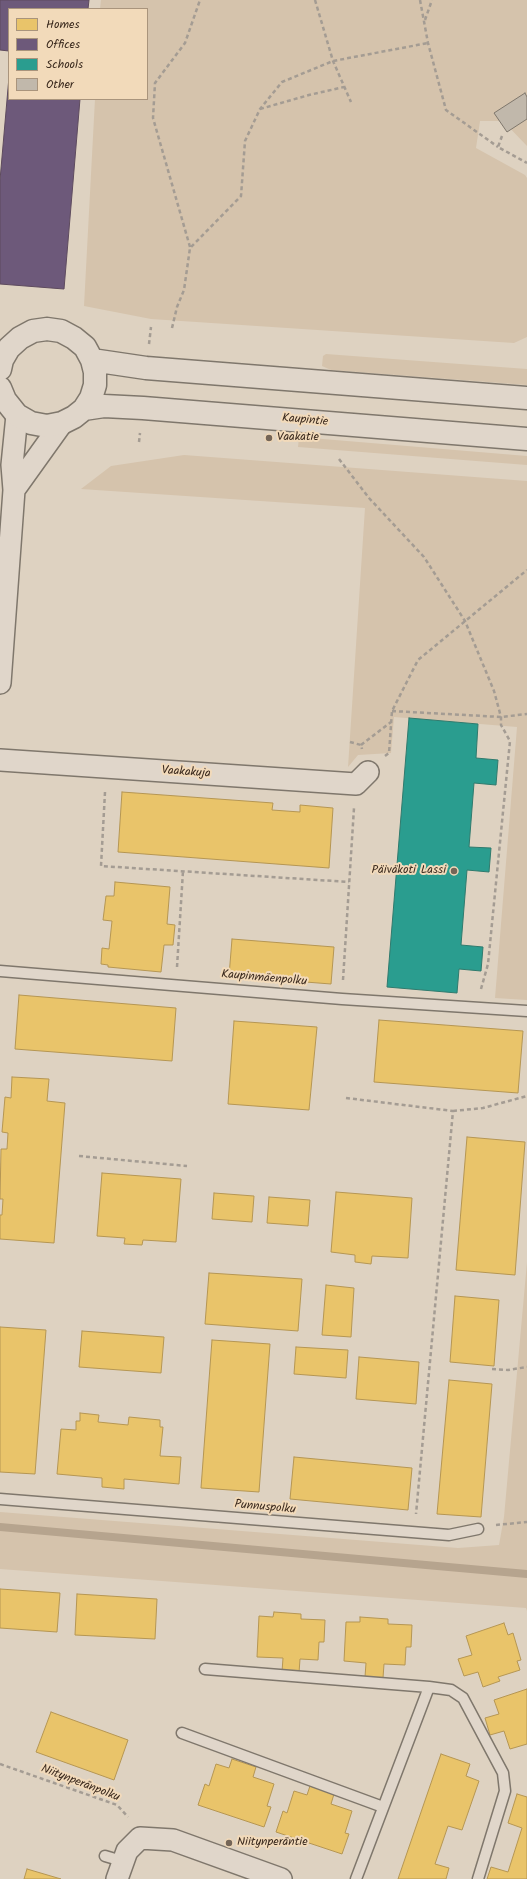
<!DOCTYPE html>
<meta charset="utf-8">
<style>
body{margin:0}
#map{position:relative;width:527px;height:1879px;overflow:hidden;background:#ded2c1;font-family:Kalam,sans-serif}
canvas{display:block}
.legend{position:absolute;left:8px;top:8px;width:140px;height:92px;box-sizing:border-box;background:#f2daba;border:1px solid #a9947c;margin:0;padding:5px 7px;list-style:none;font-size:12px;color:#3b2a1e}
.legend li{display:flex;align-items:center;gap:8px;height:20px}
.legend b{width:20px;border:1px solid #a9947c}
</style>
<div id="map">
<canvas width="527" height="1879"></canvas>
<ul class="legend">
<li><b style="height:11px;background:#e9c46a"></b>Homes</li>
<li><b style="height:11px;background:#6d597a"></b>Offices</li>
<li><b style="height:11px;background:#2a9d8f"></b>Schools</li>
<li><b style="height:11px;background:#c1b8ab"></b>Other</li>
</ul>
</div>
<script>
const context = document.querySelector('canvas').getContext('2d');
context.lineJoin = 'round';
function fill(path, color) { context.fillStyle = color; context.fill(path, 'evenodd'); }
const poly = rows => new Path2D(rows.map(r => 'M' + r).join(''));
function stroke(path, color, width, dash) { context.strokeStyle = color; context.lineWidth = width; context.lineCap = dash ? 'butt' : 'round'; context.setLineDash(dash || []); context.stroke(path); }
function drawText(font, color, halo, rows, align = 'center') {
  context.font = font + ' Kalam,sans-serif'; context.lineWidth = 4; context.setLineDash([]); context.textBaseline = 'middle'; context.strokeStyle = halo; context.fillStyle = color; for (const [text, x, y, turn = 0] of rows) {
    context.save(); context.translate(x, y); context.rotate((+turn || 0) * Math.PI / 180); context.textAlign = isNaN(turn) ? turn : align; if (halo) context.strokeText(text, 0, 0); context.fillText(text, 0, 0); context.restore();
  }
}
const green = poly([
 [101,0,527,0,527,146,503,121,480,121,476,148,525,175,527,178,527,337,514,343,151,319,84,306,95,99,147,99,147,9,100,9],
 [326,354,527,369,527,385,331,370,322,366,323,356],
 [299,437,527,456,527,465,298,447],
 [184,455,527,481,527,1000,495,998,517,727,394,717,391,753,358,755,348,767,365,508,81,489,111,466],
 [527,1262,527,1611,526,1608,0,1569,0,1512,458,1548,499,1545,504,1517]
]);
const homes = poly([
 [122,792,273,803,272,810,300,812,300,805,333,808,329,868,118,852,122,792],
 [115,882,170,887,167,924,175,925,173,945,164,945,161,972,108,967,108,965,101,964,102,948,109,949,112,921,103,920,106,896,114,896,115,882],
 [232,939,334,947,331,984,229,976,232,939],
 [19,995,176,1008,172,1061,15,1049,19,995],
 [379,1020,523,1031,518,1093,374,1082,379,1020],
 [234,1021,317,1027,309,1110,228,1104,234,1021],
 [12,1077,49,1079,47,1101,65,1103,54,1243,0,1239,0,1215,2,1215,3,1199,0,1199,1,1149,7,1149,8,1133,2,1132,5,1097,11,1098,12,1077],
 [467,1137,525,1142,515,1275,456,1270,467,1137],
 [102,1173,181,1179,176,1242,143,1240,142,1245,124,1244,125,1238,97,1236,102,1173],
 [336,1192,412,1198,408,1258,372,1256,371,1264,355,1262,355,1255,331,1252,336,1192],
 [214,1193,254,1196,252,1222,212,1219,214,1193],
 [269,1197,310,1200,308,1226,267,1223,269,1197],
 [209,1273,302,1279,298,1331,205,1324,209,1273],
 [326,1285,354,1288,351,1337,322,1335,326,1285],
 [455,1296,499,1300,494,1366,450,1362,455,1296],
 [0,1327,46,1330,35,1474,0,1472,0,1327],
 [82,1331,164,1337,161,1373,79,1367,82,1331],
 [212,1340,270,1344,259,1492,201,1488,212,1340],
 [296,1347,348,1350,346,1378,294,1374,296,1347],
 [359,1357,419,1362,416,1404,356,1399,359,1357],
 [449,1380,492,1384,481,1517,437,1514,449,1380],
 [80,1413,99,1415,98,1422,128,1425,129,1417,160,1420,160,1427,163,1427,160,1456,181,1457,179,1484,124,1479,124,1489,102,1487,102,1478,57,1474,61,1429,76,1430,76,1421,80,1421,80,1413],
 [294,1457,412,1468,408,1510,290,1499,294,1457],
 [0,1589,60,1593,57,1632,0,1628,0,1589],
 [77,1594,157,1599,155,1639,75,1635,77,1594],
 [274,1612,301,1614,301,1619,325,1620,324,1642,319,1642,318,1660,300,1659,299,1673,282,1672,283,1658,257,1657,259,1616,273,1617,274,1612],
 [360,1617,388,1619,388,1624,412,1625,411,1647,406,1647,405,1665,384,1664,383,1678,365,1677,366,1663,344,1661,346,1622,360,1622,360,1617],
 [504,1623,508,1635,513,1633,521,1660,517,1661,520,1670,498,1677,500,1681,483,1687,478,1672,464,1676,458,1659,472,1655,466,1636,504,1623],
 [527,1689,527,1744,510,1749,504,1731,490,1735,485,1718,499,1714,494,1700,527,1689],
 [51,1712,128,1740,114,1780,36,1752,51,1712],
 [441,1754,470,1764,466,1776,479,1781,462,1830,448,1826,435,1864,449,1868,446,1879,398,1879,441,1754],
 [232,1759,256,1767,253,1777,274,1784,267,1806,271,1807,264,1827,198,1805,205,1784,209,1786,216,1764,229,1768,232,1759],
 [310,1786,334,1794,331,1804,352,1811,345,1833,349,1834,342,1854,276,1832,283,1811,287,1813,294,1791,307,1795,310,1786],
 [517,1794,527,1797,527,1879,487,1879,491,1867,508,1872,522,1828,508,1823,517,1794],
 [27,1869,61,1879,24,1879,27,1869]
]);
const offices = poly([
 [0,0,89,0,88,9,9,9,9,51,0,50,0,0],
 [9,77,9,99,80,99,64,289,0,284,0,180,9,77]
]);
const schools = poly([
 [409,718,478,724,476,758,498,760,496,785,474,783,469,847,491,848,489,872,467,870,461,945,483,947,481,971,459,969,457,993,387,987,409,718]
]);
const stream = poly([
 [0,1527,527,1574]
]);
const building = poly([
 [525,93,527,97,527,119,507,132,494,113,525,93]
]);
const path = poly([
 [315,0,333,61,351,102],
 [420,0,428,43,446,110,498,147],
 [425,20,432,0],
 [260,109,309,95,344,87],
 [502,136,498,147,527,163],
 [190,247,153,118,155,83,185,43,200,0],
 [172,328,177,307,184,290,190,248,241,196,245,141,260,109,282,82,333,61,428,43],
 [149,344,151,327],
 [139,442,140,433],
 [339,459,369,498,424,557,465,621,494,691,501,717,501,725,510,741,488,964,481,989],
 [392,711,501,717,527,714],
 [350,742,361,745,362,749],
 [361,745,391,722],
 [385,756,389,753,392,711,418,660,527,570],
 [105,792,101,866,349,882],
 [177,967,183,871],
 [343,980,354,808],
 [346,1098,453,1111,416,1514],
 [453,1111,483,1108,527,1096],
 [79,1156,187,1166],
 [492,1369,508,1370,527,1367],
 [496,1525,527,1522],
 [0,1764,117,1805,128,1817]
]);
const lane = poly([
 [0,971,342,999,527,1011],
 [0,1499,449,1535,478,1529],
 [205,1669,429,1687,356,1879],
 [429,1687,451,1690,463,1698,503,1773,505,1791,478,1879],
 [182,1733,383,1807],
 [105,1856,122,1861]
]);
const street = poly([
 [14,490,62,423],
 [0,683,14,490,12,465,17,415],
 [0,760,356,784,368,772],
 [117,1879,127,1851,140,1838,173,1840,281,1879]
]);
const secondary = poly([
 [92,360,146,368,527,398],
 [0,369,2,360,9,348,20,338,33,331,47,329,61,331,74,338,85,347,92,360,95,372,95,385,91,398,84,409,74,417,62,423,47,426,31,423,17,415,5,400,0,388],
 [84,409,104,406,143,408,527,439]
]);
const markers = [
 [269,438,4,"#746557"],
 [454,871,4,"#746557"],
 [229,1843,4,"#746557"]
];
const streetNames = [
 ["Kaupintie",305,421,5],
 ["Vaakakuja",186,773,4],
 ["Kaupinmäenpolku",264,979,5],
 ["Punnuspolku",265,1508,5],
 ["Niitynperänpolku",80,1784,21]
];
const poiNames = [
 ["Vaakatie",277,438],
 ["Päiväkoti Lassi",446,871,"right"],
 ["Niitynperäntie",237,1843]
];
fill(green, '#d5c3ac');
fill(homes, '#e9c46a');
stroke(homes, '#b59653', 1);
fill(offices, '#6d597a');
stroke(offices, '#5e4b5e', 1);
fill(schools, '#2a9d8f');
stroke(schools, '#2f7a6d', 1);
stroke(stream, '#b6a48e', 8);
fill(building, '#c1b8ab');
stroke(building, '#7f776c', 1);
stroke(lane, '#7f776c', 13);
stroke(street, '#7f776c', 24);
stroke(secondary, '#7f776c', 25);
stroke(path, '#a49c93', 2.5, [4, 3]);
stroke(lane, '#e0d6ca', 10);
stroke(street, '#e0d6ca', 21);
stroke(secondary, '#e0d6ca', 22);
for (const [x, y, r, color] of markers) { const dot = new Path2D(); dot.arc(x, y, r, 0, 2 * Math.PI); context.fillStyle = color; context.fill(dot); stroke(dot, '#f2daba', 1.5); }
drawText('12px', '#3b2a1e', '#f2daba', streetNames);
drawText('12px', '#3b2a1e', '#f2daba', poiNames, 'left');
</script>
